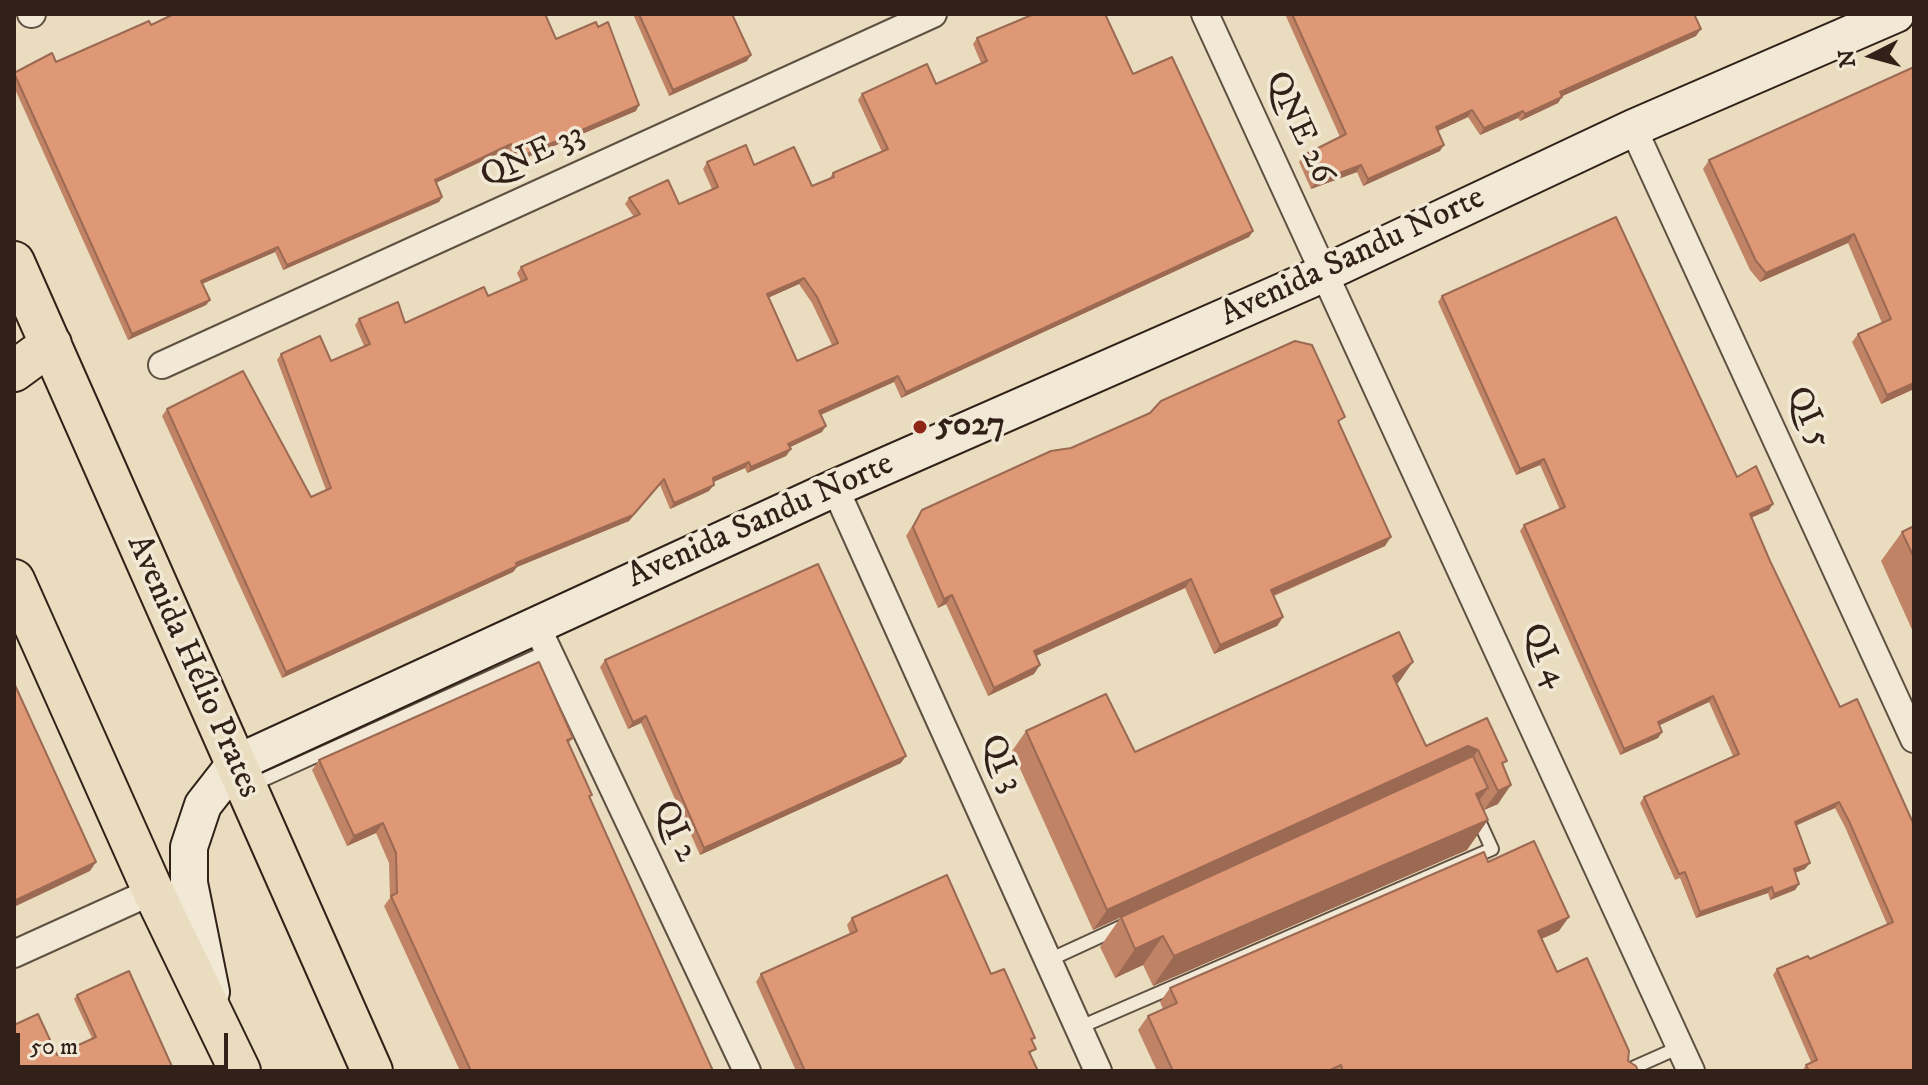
<!DOCTYPE html>
<meta charset="utf-8">
<style>
body{margin:0}
#map{position:relative;width:1928px;height:1085px;overflow:hidden;background:#eaddbf;font-family:"IM FELL DW Pica",serif}
canvas{display:block}
.frame{position:absolute;inset:0;border:16px solid #312119;pointer-events:none}
.north{position:absolute;left:1832px;top:16px;width:80px;height:80px;-webkit-text-stroke:6px #f1e9d5;paint-order:stroke;rotate:264deg;font-size:22px;font-weight:700;line-height:32px;text-align:center;color:#312119}
.north::after{content:'';display:block;margin:auto;width:28px;height:36px;background:#312119;clip-path:polygon(50% 0,100% 100%,50% 72%,0 100%)}
.scale{position:absolute;left:16px;top:1033px;width:212px;height:36px;box-sizing:border-box;border:4px solid #312119;border-top:0;padding-left:10px;font-size:24px;line-height:28px;white-space:nowrap;color:#312119;-webkit-text-stroke:6px #f1e9d5;paint-order:stroke}
</style>
<div id="map">
<canvas width="1928" height="1085"></canvas>
<div class="frame"></div>
<div class="north">N</div>
<div class="scale">50 m</div>
</div>
<script>
const context = document.querySelector('canvas').getContext('2d');
context.lineJoin = 'round';
const poly = rows => new Path2D(rows.map(r => 'M' + r).join(''));
function stroke(path, color, width, dash) { context.strokeStyle = color; context.lineWidth = width; context.lineCap = dash ? 'butt' : 'round'; context.setLineDash(dash || []); context.stroke(path); }
function fill(path, color) { context.fillStyle = color; context.fill(path, 'evenodd'); }
function drawText(font, color, halo, rows, align = 'center') {
  context.font = font + ' "IM FELL DW Pica",serif'; context.lineWidth = 7; context.setLineDash([]); context.textBaseline = 'middle'; context.strokeStyle = halo; context.fillStyle = color; for (const [text, x, y, turn = 0] of rows) {
    context.save(); context.translate(x, y); context.rotate((+turn || 0) * Math.PI / 180); context.textAlign = isNaN(turn) ? turn : align; if (halo) context.strokeText(text, 0, 0); context.fillText(text, 0, 0); context.restore();
  }
}
const lane = poly([
 [252,785,548,651],
 [1049,960,1125,925],
 [1078,1028,1492,849,1476,814],
 [1626,1071,1680,1047]
]);
const street = poly([
 [31,14,32,14],
 [1205,14,1691,1071],
 [1633,128,1914,739],
 [162,365,933,14],
 [835,488,1098,1071],
 [536,625,747,1071],
 [14,954,153,891]
]);
const secondary = poly([
 [211,992,189,883,189,847,203,805,235,764,835,488,1325,273,1633,128,1896,14]
]);
const primary = poly([
 [14,262,372,1071],
 [14,371,51,344],
 [14,580,153,891,240,1071]
]);
const wall = poly([
 [633,14,732,14,747,61,669,96],
 [1285,14,1694,14,1696,36,1562,96,1558,103,1520,121,1518,118,1480,135,1468,117,1438,131,1440,151,1363,186,1357,172,1311,189,1299,162,1304,155,1340,137],
 [151,25,556,39,636,111,514,163,508,149,436,183,442,197,439,202,283,270,275,252,202,284,210,300,206,305,128,340,14,87,14,73,56,62],
 [977,38,1133,74,1253,231,1249,237,901,398,894,382,821,415,822,432,790,447,791,449,786,456,747,473,745,468,713,482,709,491,670,509,660,485,629,521,517,567,513,572,282,678,162,416,167,409,311,497,326,490,277,360,281,354,331,361,364,346,355,325,359,319,405,323,488,296,521,282,517,273,521,267,634,217,625,204,629,198,679,204,712,189,703,169,707,162,754,165,812,186,829,179,833,173,882,152,858,100,862,94,936,84,981,63,973,44],
 [799,284,812,303,832,345,797,361,768,298],
 [1914,67,1914,389,1881,404,1852,342,1858,334,1882,323,1848,243,1760,282,1750,270,1703,169,1709,160],
 [1442,296,1737,477,1769,510,1751,518,1770,561,1840,707,1914,825,1914,1071,1802,1071,1806,1065,1811,1062,1773,975,1777,969,1810,959,1887,924,1845,827,1835,808,1796,825,1805,869,1795,873,1799,884,1795,890,1770,900,1768,893,1696,918,1680,878,1675,880,1640,803,1644,797,1733,756,1709,702,1659,725,1662,732,1658,738,1620,755,1520,531,1524,525,1560,510,1540,465,1516,475,1438,302],
 [922,510,1385,546,1274,596,1283,617,1277,626,1214,654,1185,588,1036,656,1034,674,988,696,946,604,938,608,906,536],
 [1914,526,1914,634,1881,561,1902,532],
 [605,660,901,763,700,855,641,723,628,729,600,667],
 [1399,682,1397,683,1426,746,1487,718,1503,766,1498,804,1484,810,1467,850,1153,986,1143,965,1115,978,1100,947,1121,917,1093,930,1012,751,1026,731,1135,752],
 [573,738,568,744,590,798,713,1071,460,1071,384,906,390,898,389,863,376,833,347,846,312,770,319,760],
 [1488,862,1559,931,1541,939,1557,972,1628,1061,1638,1071,1157,1071,1138,1030,1148,1016,1163,1009,1160,1002,1170,988],
 [852,918,991,974,1032,1042,1031,1056,1038,1071,796,1071,756,982,761,974,850,934,847,925],
 [77,995,174,1071,17,1071,14,1064,14,1025,57,1055,92,1038,74,999]
]);
const shadedWall = poly([
 [1701,29,1696,36,1556,99,1560,92],
 [751,55,747,61,669,96,673,90],
 [1562,97,1558,103,1520,121,1525,114],
 [639,105,636,111,514,163,518,158],
 [1472,110,1468,117,1431,134,1436,127],
 [1523,111,1518,118,1480,135,1484,128],
 [511,144,508,149,431,185,435,180],
 [1444,145,1440,151,1363,186,1368,179],
 [1361,165,1357,172,1311,189,1316,182],
 [442,197,439,202,283,270,287,265],
 [1253,231,1249,237,901,398,906,392],
 [1854,234,1848,243,1760,282,1766,273],
 [278,247,275,252,197,286,201,281],
 [804,278,799,284,763,300,767,294],
 [210,300,206,305,128,340,132,334],
 [898,376,894,382,815,417,819,411],
 [1914,383,1914,389,1881,404,1887,395],
 [826,426,822,432,784,450,788,444],
 [791,449,786,456,747,473,751,467],
 [1544,459,1540,465,1516,475,1520,469],
 [749,462,745,468,709,484,713,478],
 [664,479,629,521,517,567,513,572,282,678,286,672,516,563],
 [714,485,709,491,670,509,674,503],
 [1773,504,1769,510,1745,520,1750,514],
 [1391,537,1385,546,1265,599,1271,590],
 [1191,579,1185,588,1027,660,1034,651],
 [952,595,946,604,938,608,944,599],
 [1283,617,1277,626,1214,654,1220,645],
 [1413,662,1399,682,1380,695,1393,676],
 [1040,665,1034,674,988,696,994,688],
 [1713,696,1709,702,1654,728,1658,722],
 [646,716,641,723,628,729,633,722],
 [1662,732,1658,738,1620,755,1624,749],
 [1468,746,1478,750,1465,770,1454,766,1093,930,1107,910],
 [906,756,901,763,700,855,704,848],
 [1511,785,1498,804,1484,810,1498,791],
 [1488,788,1467,818,1476,794],
 [1839,802,1835,808,1791,828,1795,822],
 [1488,820,1467,850,1153,986,1174,956],
 [383,823,376,833,347,846,354,836],
 [96,862,90,871,14,907,14,901],
 [1810,863,1805,869,1789,875,1794,869],
 [1799,884,1795,890,1770,900,1774,894],
 [1772,887,1768,893,1696,918,1700,912],
 [1569,917,1559,931,1528,945,1538,931],
 [1163,936,1143,965,1115,978,1135,949]
]);
const building = poly([
 [174,14,545,14,556,39,596,22,598,27,608,22,639,105,518,158,511,144,435,180,442,197,287,265,278,247,201,281,210,300,132,334,14,73,52,53,56,62,149,21,151,25,174,14],
 [639,14,732,14,751,55,673,90,639,14],
 [1034,14,1105,14,1133,74,1172,57,1253,231,906,392,898,376,819,411,826,426,788,444,791,449,751,467,749,462,713,478,714,485,674,503,664,479,633,515,516,563,517,566,286,672,167,409,243,371,311,497,331,488,281,354,320,336,331,361,370,344,359,319,398,302,405,323,484,287,488,296,527,279,521,267,640,214,629,198,668,180,679,204,718,187,707,162,746,145,754,165,794,147,812,186,834,177,833,173,888,149,862,94,927,64,936,84,987,61,977,38,1034,14],
 [804,278,817,297,838,343,797,361,767,294,804,278],
 [1292,14,1694,14,1701,29,1560,92,1562,97,1525,114,1523,111,1484,128,1472,110,1436,127,1444,145,1368,179,1361,165,1316,182,1304,155,1346,134,1292,14],
 [1914,67,1914,383,1887,395,1858,334,1891,319,1854,234,1766,273,1756,261,1709,160,1914,67],
 [1616,217,1737,477,1756,466,1773,504,1750,514,1770,561,1840,707,1857,699,1914,825,1914,1071,1809,1071,1806,1065,1817,1060,1777,969,1808,956,1810,959,1893,922,1849,821,1839,802,1795,822,1810,863,1794,869,1799,884,1774,894,1772,887,1700,912,1685,872,1679,874,1644,797,1739,754,1713,696,1658,722,1662,732,1624,749,1524,525,1565,507,1544,459,1520,469,1442,296,1616,217],
 [1295,341,1312,345,1345,417,1338,421,1391,537,1271,590,1283,617,1220,645,1191,579,1034,651,1040,665,994,688,952,595,944,599,913,527,922,510,1051,451,1071,448,1150,413,1161,401,1295,341],
 [1914,526,1914,558,1902,532,1914,526],
 [818,564,906,756,704,848,646,716,633,722,605,660,818,564],
 [1399,632,1413,662,1393,676,1426,746,1487,718,1507,761,1502,763,1511,785,1498,791,1478,750,1468,746,1107,910,1026,731,1106,694,1135,752,1399,632],
 [539,662,573,738,567,740,592,795,589,796,713,1071,471,1071,391,896,397,893,396,853,383,823,354,836,319,760,539,662],
 [14,683,96,862,14,901,14,683],
 [1473,756,1488,788,1476,794,1488,820,1174,956,1163,936,1135,949,1121,917,1473,756],
 [1534,841,1569,917,1538,931,1557,972,1587,958,1629,1051,1628,1061,1636,1066,1638,1071,1343,1071,1341,1065,1328,1071,1173,1071,1148,1016,1177,1003,1170,988,1484,852,1488,862,1534,841],
 [947,875,991,974,1004,969,1035,1038,1031,1039,1036,1049,1029,1052,1038,1071,805,1071,761,974,857,931,852,918,947,875],
 [129,971,174,1071,22,1071,14,1054,14,1025,38,1014,57,1055,96,1037,77,995,129,971]
]);
const markers = [
 [920,427,8,"#8f2418"]
];
const streetNames = [
 ["QNE 26",1298,128,65],
 ["QNE 33",533,157,-25],
 ["Avenida Sandu Norte",1353,258,-25],
 ["QI 5",1807,418,65],
 ["Avenida Sandu Norte",761,522,-24],
 ["QI 4",1543,656,65],
 ["Avenida Hélio Prates",192,667,66],
 ["QI 3",1000,764,66],
 ["QI 2",674,832,65]
];
const poiNames = [
 ["5027",936,427]
];
stroke(lane, '#5f5042', 16);
stroke(street, '#5f5042', 30);
stroke(secondary, '#312119', 40);
stroke(primary, '#312119', 44);
stroke(lane, '#f1e9d5', 12);
stroke(street, '#f1e9d5', 26);
stroke(secondary, '#f1e9d5', 36);
stroke(primary, '#eaddbf', 40);
fill(wall, '#c08365');
fill(shadedWall, '#9c6a53');
fill(building, '#df9876');
stroke(building, '#9c6a53', 2);
for (const [x, y, r, color] of markers) { const dot = new Path2D(); dot.arc(x, y, r, 0, 2 * Math.PI); context.fillStyle = color; context.fill(dot); stroke(dot, '#f1e9d5', 3); }
drawText('34px', '#312119', '#f1e9d5', streetNames);
drawText('bold 34px', '#312119', '#f1e9d5', poiNames, 'left');
</script>
